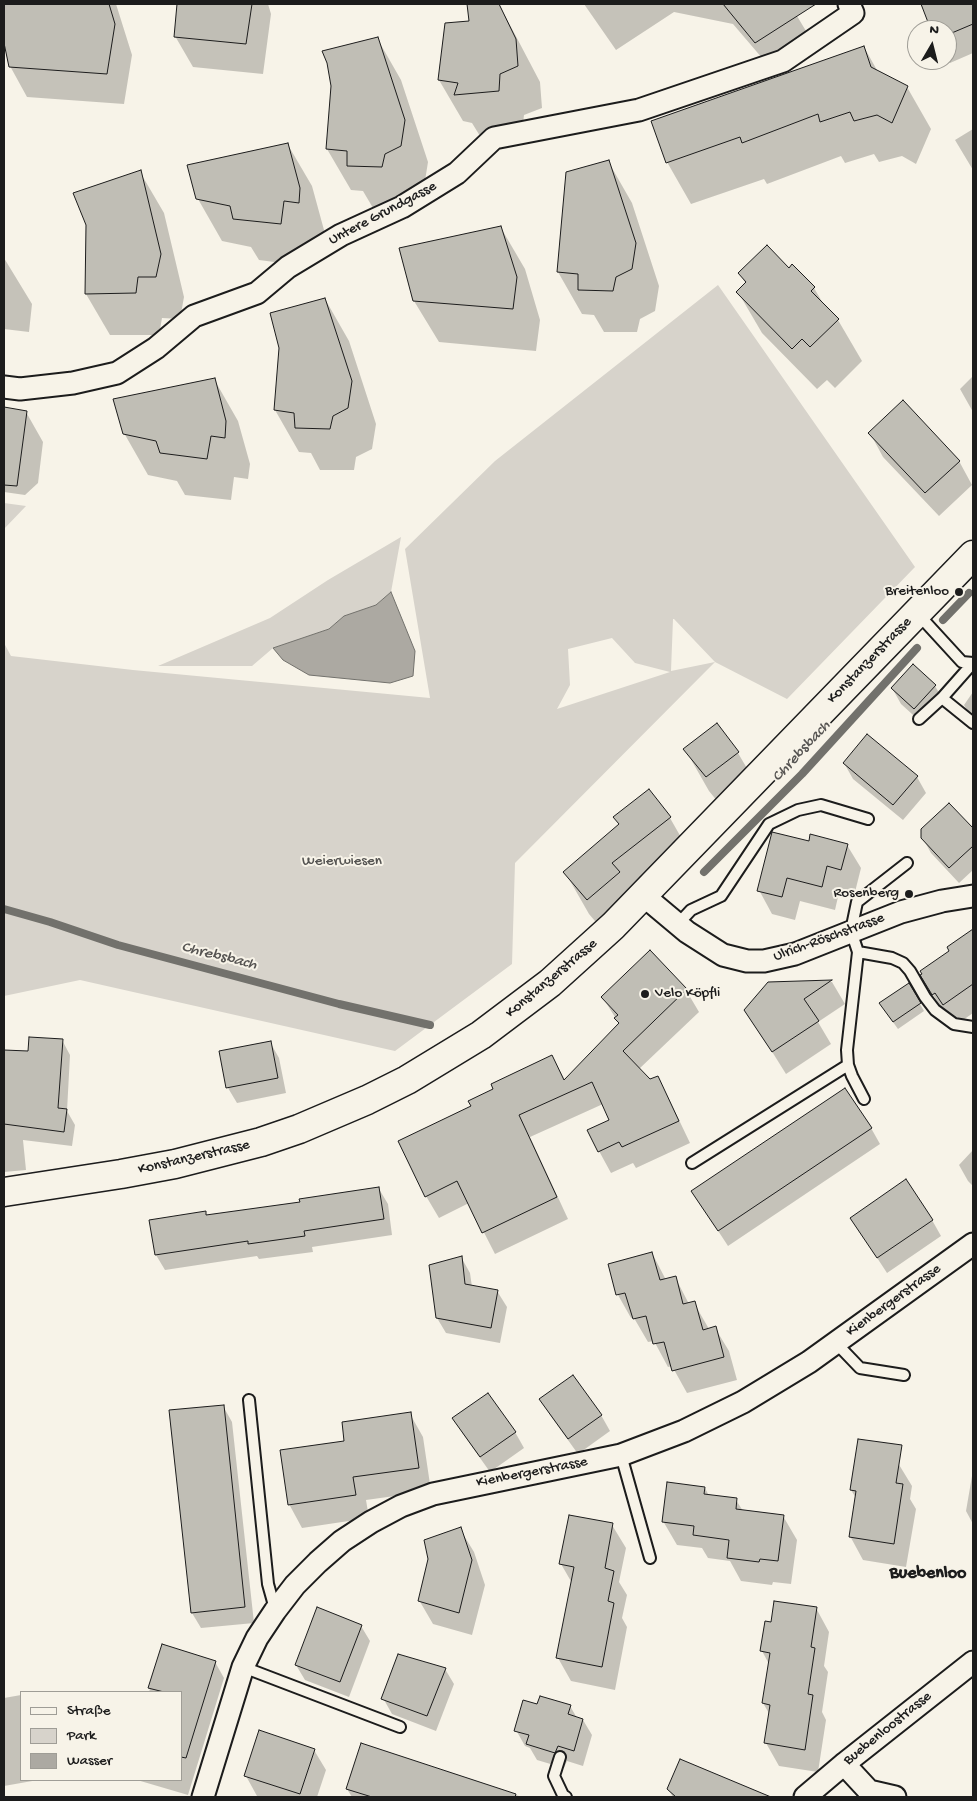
<!DOCTYPE html>
<meta charset="utf-8">
<style>
body{margin:0}
#map{position:relative;width:977px;height:1801px;overflow:hidden;background:#f7f3e8;font-family:"Gochi Hand",sans-serif}
canvas{display:block}
.frame{position:absolute;inset:0;border:5px solid #1c1c1c;pointer-events:none}
.legend{position:absolute;left:20px;top:1691px;width:162px;height:90px;box-sizing:border-box;background:#f7f3e8;border:1px solid #9f9d96;margin:0;padding:6px 9px;list-style:none;font-size:15px;color:#1c1c1c}
.legend li{display:flex;align-items:center;gap:10px;height:25px}
.legend b{width:25px;border:1px solid #9f9d96}
.north{position:absolute;left:907px;top:20px;width:50px;height:50px;box-sizing:border-box;background:#f7f3e8;border:1px solid #9f9d96;border-radius:50%;rotate:8deg;font-size:14px;font-weight:700;line-height:20px;text-align:center;color:#1c1c1c}
.north::after{content:'';display:block;margin:auto;width:18px;height:22px;background:#1c1c1c;clip-path:polygon(50% 0,100% 100%,50% 72%,0 100%)}
</style>
<div id="map">
<canvas width="977" height="1801"></canvas>
<div class="frame"></div>
<ul class="legend">
<li><b style="height:6px;background:#f7f3e8"></b>Straße</li>
<li><b style="height:14px;background:#d7d3cb"></b>Park</li>
<li><b style="height:14px;background:#aca9a2"></b>Wasser</li>
</ul>
<div class="north">N</div>
</div>
<script>
const context = document.querySelector('canvas').getContext('2d');
context.lineJoin = 'round';
function fill(path, color) { context.fillStyle = color; context.fill(path, 'evenodd'); }
const poly = rows => new Path2D(rows.map(r => 'M' + r).join(''));
function stroke(path, color, width, dash) { context.strokeStyle = color; context.lineWidth = width; context.lineCap = dash ? 'butt' : 'round'; context.setLineDash(dash || []); context.stroke(path); }
function drawText(font, color, halo, rows, align = 'center') {
  context.font = font + ' "Gochi Hand",sans-serif'; context.lineWidth = 4; context.setLineDash([]); context.textBaseline = 'middle'; context.strokeStyle = halo; context.fillStyle = color; for (const [text, x, y, turn = 0] of rows) {
    context.save(); context.translate(x, y); context.rotate((+turn || 0) * Math.PI / 180); context.textAlign = isNaN(turn) ? turn : align; if (halo) context.strokeText(text, 0, 0); context.fillText(text, 0, 0); context.restore();
  }
}
const green = poly([
 [718,285,915,567,787,699,715,662,515,863,512,964,395,1051,80,980,4,996,4,643,11,656,133,670,430,698,405,549,495,461],
 [673,619,674,619,715,662,671,671],
 [612,638,635,663,670,672,557,709,570,685,568,649],
 [4,503,26,506,4,529],
 [401,537,391,592,376,605,344,616,329,629,273,648,252,666,158,666,270,618,328,580]
]);
const water = poly([
 [391,592,415,651,413,676,390,683,309,675,283,660,273,648,329,629,344,616,376,605,391,592]
]);
const shadow = poly([
 [4,4,116,4,132,55,124,104,27,97,10,66,4,37],
 [179,4,268,4,271,14,263,74,193,67,175,36],
 [468,4,499,4,540,82,542,108,524,115,522,132,480,136,472,123,463,121,439,80,470,22],
 [584,4,788,4,797,16,815,46,774,72,733,24,674,12,616,50],
 [922,4,973,4,973,53,950,63,947,57,947,30,933,30],
 [377,38,401,80,428,162,424,187,406,209,373,208,363,191,351,190,327,149,333,86],
 [864,47,878,72,907,87,931,129,916,164,902,156,879,162,874,154,845,163,841,156,767,184,764,179,691,204,667,162],
 [973,129,973,170,955,140],
 [288,145,312,186,324,230,322,244,308,242,305,266,259,260,251,247,222,241,198,199],
 [608,161,632,203,659,286,655,311,640,319,637,332,604,332,594,315,582,314,558,272],
 [140,172,164,213,184,297,180,319,162,318,159,335,110,335,86,294],
 [501,228,525,269,540,320,536,351,439,342,414,301],
 [4,258,32,304,29,332,4,329],
 [789,270,814,288,824,305,838,320,862,361,835,388,827,380,817,389,762,333,738,292,746,284,739,273],
 [325,299,349,341,376,424,372,449,356,457,354,470,320,470,311,453,299,452,275,410],
 [973,376,973,412,960,389],
 [214,379,238,421,250,464,248,479,234,477,231,500,185,495,177,481,148,475,124,433],
 [4,409,26,412,43,442,38,483,25,495,4,492],
 [870,433,959,461,972,485,939,516,883,457],
 [935,686,944,701,923,724,901,704,892,688],
 [973,692,973,721,964,705],
 [717,725,738,753,762,794,731,818,709,791,685,749],
 [844,763,917,777,926,793,903,820,853,779],
 [649,790,670,818,694,860,612,941,589,914,565,872,619,825,615,817],
 [949,805,973,830,973,870,959,883,931,853,922,837],
 [809,842,847,845,861,868,855,892,840,888,835,910,800,901,795,920,772,914,759,890],
 [973,930,973,1013,956,1025,948,1013,944,1014,922,975,951,951,948,947],
 [650,952,686,990,699,1012,639,1069,650,1081,657,1077,669,1099,690,1143,636,1168,633,1163,611,1173,599,1151,611,1121,603,1104,530,1137,568,1219,495,1254,469,1203,439,1218,426,1196,472,1107,495,1089,552,1057,565,1080,620,1025,603,998],
 [832,982,845,1004,818,1022,831,1044,786,1074,746,1010,769,984],
 [909,985,924,1011,898,1029,885,1011],
 [62,1040,70,1055,67,1111,75,1125,72,1146,23,1140,26,1170,4,1172,4,1051,29,1052],
 [270,1042,279,1058,286,1093,237,1103,228,1088,220,1052],
 [871,1128,880,1144,728,1246,692,1191],
 [973,1150,973,1186,968,1181,959,1165],
 [379,1189,388,1204,392,1235,312,1247,313,1252,259,1259,257,1256,165,1270,156,1255,205,1212,207,1216,301,1203],
 [851,1218,932,1220,941,1236,887,1273],
 [652,1253,666,1280,675,1277,689,1304,694,1303,709,1329,715,1328,729,1351,737,1380,687,1393,672,1366,668,1367,654,1341,648,1342,634,1318,631,1318,618,1295,609,1265],
 [461,1257,470,1273,472,1287,497,1291,507,1307,500,1343,446,1333,437,1318],
 [541,1400,601,1415,610,1431,578,1454,550,1415],
 [223,1406,232,1422,254,1623,201,1628,192,1613],
 [410,1414,423,1437,431,1491,366,1500,369,1518,302,1528,289,1504,346,1442],
 [454,1419,515,1432,524,1448,490,1472,463,1434],
 [898,1463,912,1486,910,1499,916,1509,906,1567,863,1560,850,1536,856,1498,851,1490],
 [972,1476,973,1476,973,1524,966,1511],
 [705,1488,709,1496,736,1500,743,1511,783,1516,797,1540,791,1584,773,1582,772,1585,741,1581,730,1561,708,1558,702,1548,677,1545,663,1521],
 [612,1525,626,1548,619,1582,627,1595,622,1618,627,1627,615,1690,571,1681,558,1658,572,1583,561,1564],
 [460,1529,474,1552,485,1585,472,1635,433,1624,419,1600],
 [816,1608,829,1632,824,1666,828,1672,822,1712,826,1720,818,1772,779,1766,766,1743,770,1715,763,1703,769,1664,762,1651,772,1623],
 [361,1626,370,1641,349,1697,305,1680,296,1665],
 [163,1646,215,1662,224,1678,188,1795,137,1780,181,1780,181,1692,149,1692],
 [445,1669,454,1684,436,1731,392,1714,383,1698],
 [21,1695,21,1780,38,1780,4,1786,4,1698],
 [538,1706,570,1706,577,1718,583,1720,592,1735,583,1766,567,1761,564,1768,537,1760,530,1748,525,1746,516,1730],
 [362,1745,522,1797,352,1797,347,1789],
 [314,1750,326,1770,317,1797,262,1797,257,1796,246,1776],
 [740,1785,747,1797,673,1797,668,1789]
]);
const stream = poly([
 [943,620,969,593],
 [704,872,802,774,917,648],
 [4,909,50,922,118,945,339,1004,430,1025]
]);
const building = poly([
 [4,4,109,4,115,24,107,74,9,67,4,43,4,4],
 [177,4,252,4,246,44,174,37,177,4],
 [467,4,499,4,516,39,518,66,500,74,499,91,454,95,458,83,438,80,445,23,469,21,467,4],
 [723,4,816,4,755,43,723,4],
 [921,4,973,4,973,24,947,35,947,30,931,30,921,4],
 [378,37,405,120,401,146,385,154,382,167,347,166,347,151,326,149,331,86,327,63,322,51,378,37],
 [864,46,871,67,908,86,892,123,877,115,854,121,850,112,820,122,818,114,742,143,740,137,666,163,651,121,864,46],
 [288,143,300,188,299,203,284,201,281,224,233,219,230,206,196,199,187,165,288,143],
 [609,160,636,243,632,269,616,277,613,291,578,290,578,274,557,272,566,172,609,160],
 [141,170,161,254,156,277,138,277,136,293,85,294,86,225,73,193,141,170],
 [501,226,517,277,513,309,413,301,399,248,501,226],
 [767,245,789,268,792,264,815,287,811,291,839,319,810,347,802,339,792,349,736,292,746,282,738,273,767,245],
 [325,298,352,381,348,408,333,416,330,429,295,428,294,413,274,410,279,348,270,313,325,298],
 [215,378,226,421,225,438,211,436,207,459,160,453,156,441,123,434,113,399,215,378],
 [903,400,960,461,925,493,868,433,903,400],
 [4,407,27,411,17,486,4,485,4,407],
 [913,664,936,685,914,709,891,688,913,664],
 [717,723,739,752,706,777,683,749,717,723],
 [867,734,918,776,893,805,843,763,867,734],
 [649,789,671,817,612,863,620,872,587,900,563,872,619,824,613,817,649,789],
 [949,803,973,828,973,846,949,868,921,838,921,829,949,803],
 [772,832,809,841,810,834,848,844,841,870,827,866,822,887,787,878,782,897,757,891,772,832],
 [973,929,973,984,943,1005,935,993,932,995,931,993,920,975,922,974,920,971,949,951,947,947,973,929],
 [650,950,687,989,623,1051,650,1079,658,1076,679,1121,622,1147,619,1142,598,1152,587,1130,609,1120,592,1082,519,1115,557,1197,482,1233,457,1181,425,1197,398,1141,471,1106,468,1101,493,1089,491,1084,552,1055,564,1080,619,1023,614,1018,618,1015,601,997,650,950],
 [832,980,804,999,819,1021,772,1052,744,1010,768,982,832,980],
 [909,983,921,1003,893,1022,879,1003,909,983],
 [29,1037,63,1039,58,1108,67,1109,64,1132,4,1124,4,1050,28,1051,29,1037],
 [271,1041,278,1078,226,1088,219,1051,271,1041],
 [845,1088,872,1128,718,1231,691,1191,845,1088],
 [906,1179,933,1220,877,1258,850,1218,906,1179],
 [379,1187,384,1219,304,1231,305,1236,248,1244,248,1241,155,1255,149,1220,206,1211,206,1215,300,1202,299,1199,379,1187],
 [652,1252,660,1280,676,1276,683,1304,695,1301,703,1330,716,1326,724,1357,672,1371,664,1342,653,1344,646,1316,633,1319,625,1293,616,1295,608,1264,652,1252],
 [462,1256,465,1284,498,1290,491,1328,436,1318,429,1265,462,1256],
 [573,1375,602,1415,568,1439,539,1399,573,1375],
 [488,1393,516,1432,480,1457,452,1418,488,1393],
 [224,1405,245,1607,191,1613,169,1410,224,1405],
 [411,1412,419,1468,353,1477,356,1495,288,1505,280,1450,344,1441,342,1422,411,1412],
 [858,1439,902,1445,896,1483,903,1484,894,1544,849,1537,856,1491,850,1490,858,1439],
 [667,1482,705,1487,704,1494,737,1498,736,1509,784,1515,778,1561,760,1559,759,1562,727,1558,729,1540,693,1535,694,1526,662,1522,667,1482],
 [569,1515,613,1523,605,1568,614,1571,608,1601,614,1603,602,1667,556,1658,574,1567,559,1564,569,1515],
 [461,1527,472,1560,459,1613,418,1601,428,1559,424,1540,461,1527],
 [774,1601,817,1607,811,1647,815,1648,808,1694,813,1695,805,1750,764,1743,770,1705,762,1703,770,1653,760,1651,765,1621,771,1622,774,1601],
 [317,1607,362,1625,340,1682,295,1665,317,1607],
 [162,1644,216,1661,186,1758,181,1757,181,1692,164,1692,148,1688,162,1644],
 [398,1654,446,1668,427,1716,381,1699,398,1654],
 [540,1696,571,1705,568,1714,583,1719,574,1751,558,1746,555,1753,526,1744,529,1735,514,1731,523,1700,537,1704,540,1696],
 [259,1730,315,1749,300,1794,244,1776,259,1730],
 [361,1743,516,1794,515,1797,372,1797,346,1789,361,1743],
 [680,1759,771,1797,676,1797,667,1789,680,1759]
]);
const service = poly([
 [918,614,962,662,973,663],
 [942,698,973,723],
 [919,719,942,698,973,663],
 [677,925,691,910,721,896,769,824,798,810,821,805,868,819],
 [858,952,892,958,903,963,910,971,925,997,935,1010,954,1024,973,1027],
 [864,1099,852,1076,848,1065,847,1050,858,952,851,931,857,902,907,863],
 [692,1163,848,1065],
 [836,1343,860,1368,904,1375],
 [249,1400,268,1584,275,1609],
 [621,1455,650,1558],
 [243,1667,400,1727],
 [560,1757,554,1776,563,1795,566,1797]
]);
const minor = poly([
 [4,387,20,389,73,383,117,373,156,348,194,316,257,293,288,267,341,235,402,207,457,173,494,138,639,110,783,61,853,13,849,4],
 [644,896,687,932,723,955,747,961,764,961,795,954,901,912,942,901,973,896],
 [844,1764,869,1791,895,1797],
 [203,1797,243,1667,257,1638,275,1611,295,1585,318,1562,342,1541,371,1522,401,1506,433,1494,621,1455,684,1431,743,1402,809,1362,973,1244],
 [805,1797,844,1764,973,1662]
]);
const secondary = poly([
 [4,1192,121,1174,175,1164,261,1142,299,1129,367,1100,407,1080,481,1035,550,983,613,926,973,555]
]);
const markers = [
 [959,592,5,"#1c1c1c"],
 [909,894,5,"#1c1c1c"],
 [645,994,5,"#1c1c1c"]
];
const streetNames = [
 ["Untere Grundgasse",383,214,-28],
 ["Konstanzerstrasse",870,661,-46],
 ["Ulrich-Röschstrasse",829,938,-20],
 ["Konstanzerstrasse",552,979,-40],
 ["Konstanzerstrasse",194,1158,-13],
 ["Kienbergerstrasse",894,1301,-36],
 ["Kienbergerstrasse",532,1473,-11],
 ["Buebenloostrasse",888,1729,-39]
];
const poiNames = [
 ["Breitenloo",949,592],
 ["Rosenberg",899,894],
 ["Velo Köpfli",655,994,"left"]
];
const parkNames = [
 ["Weierwiesen",342,862]
];
const waterNames = [
 ["Chrebsbach",802,752,-47],
 ["Chrebsbach",219,957,14]
];
const quarterNames = [
 ["Buebenloo",928,1574]
];
fill(green, '#d7d3cb');
fill(water, '#aca9a2');
stroke(water, '#72716c', 1);
fill(shadow, '#0003');
stroke(stream, '#72716c', 8);
fill(building, '#c0beb5');
stroke(building, '#1c1c1c', 1);
stroke(service, '#1c1c1c', 14);
stroke(minor, '#1c1c1c', 25);
stroke(secondary, '#1c1c1c', 31);
stroke(service, '#f7f3e8', 10);
stroke(minor, '#f7f3e8', 21);
stroke(secondary, '#f7f3e8', 28);
for (const [x, y, r, color] of markers) { const dot = new Path2D(); dot.arc(x, y, r, 0, 2 * Math.PI); context.fillStyle = color; context.fill(dot); stroke(dot, '#f7f3e8', 2); }
drawText('15px', '#1c1c1c', '#f7f3e8', streetNames);
drawText('15px', '#1c1c1c', '#f7f3e8', poiNames, 'right');
drawText('15px', '#545351', '#f7f3e8', parkNames);
drawText('italic 16px', '#565452', '#f7f3e8', waterNames);
drawText('bold 18px', '#1c1c1c', '#f7f3e8', quarterNames);
</script>
